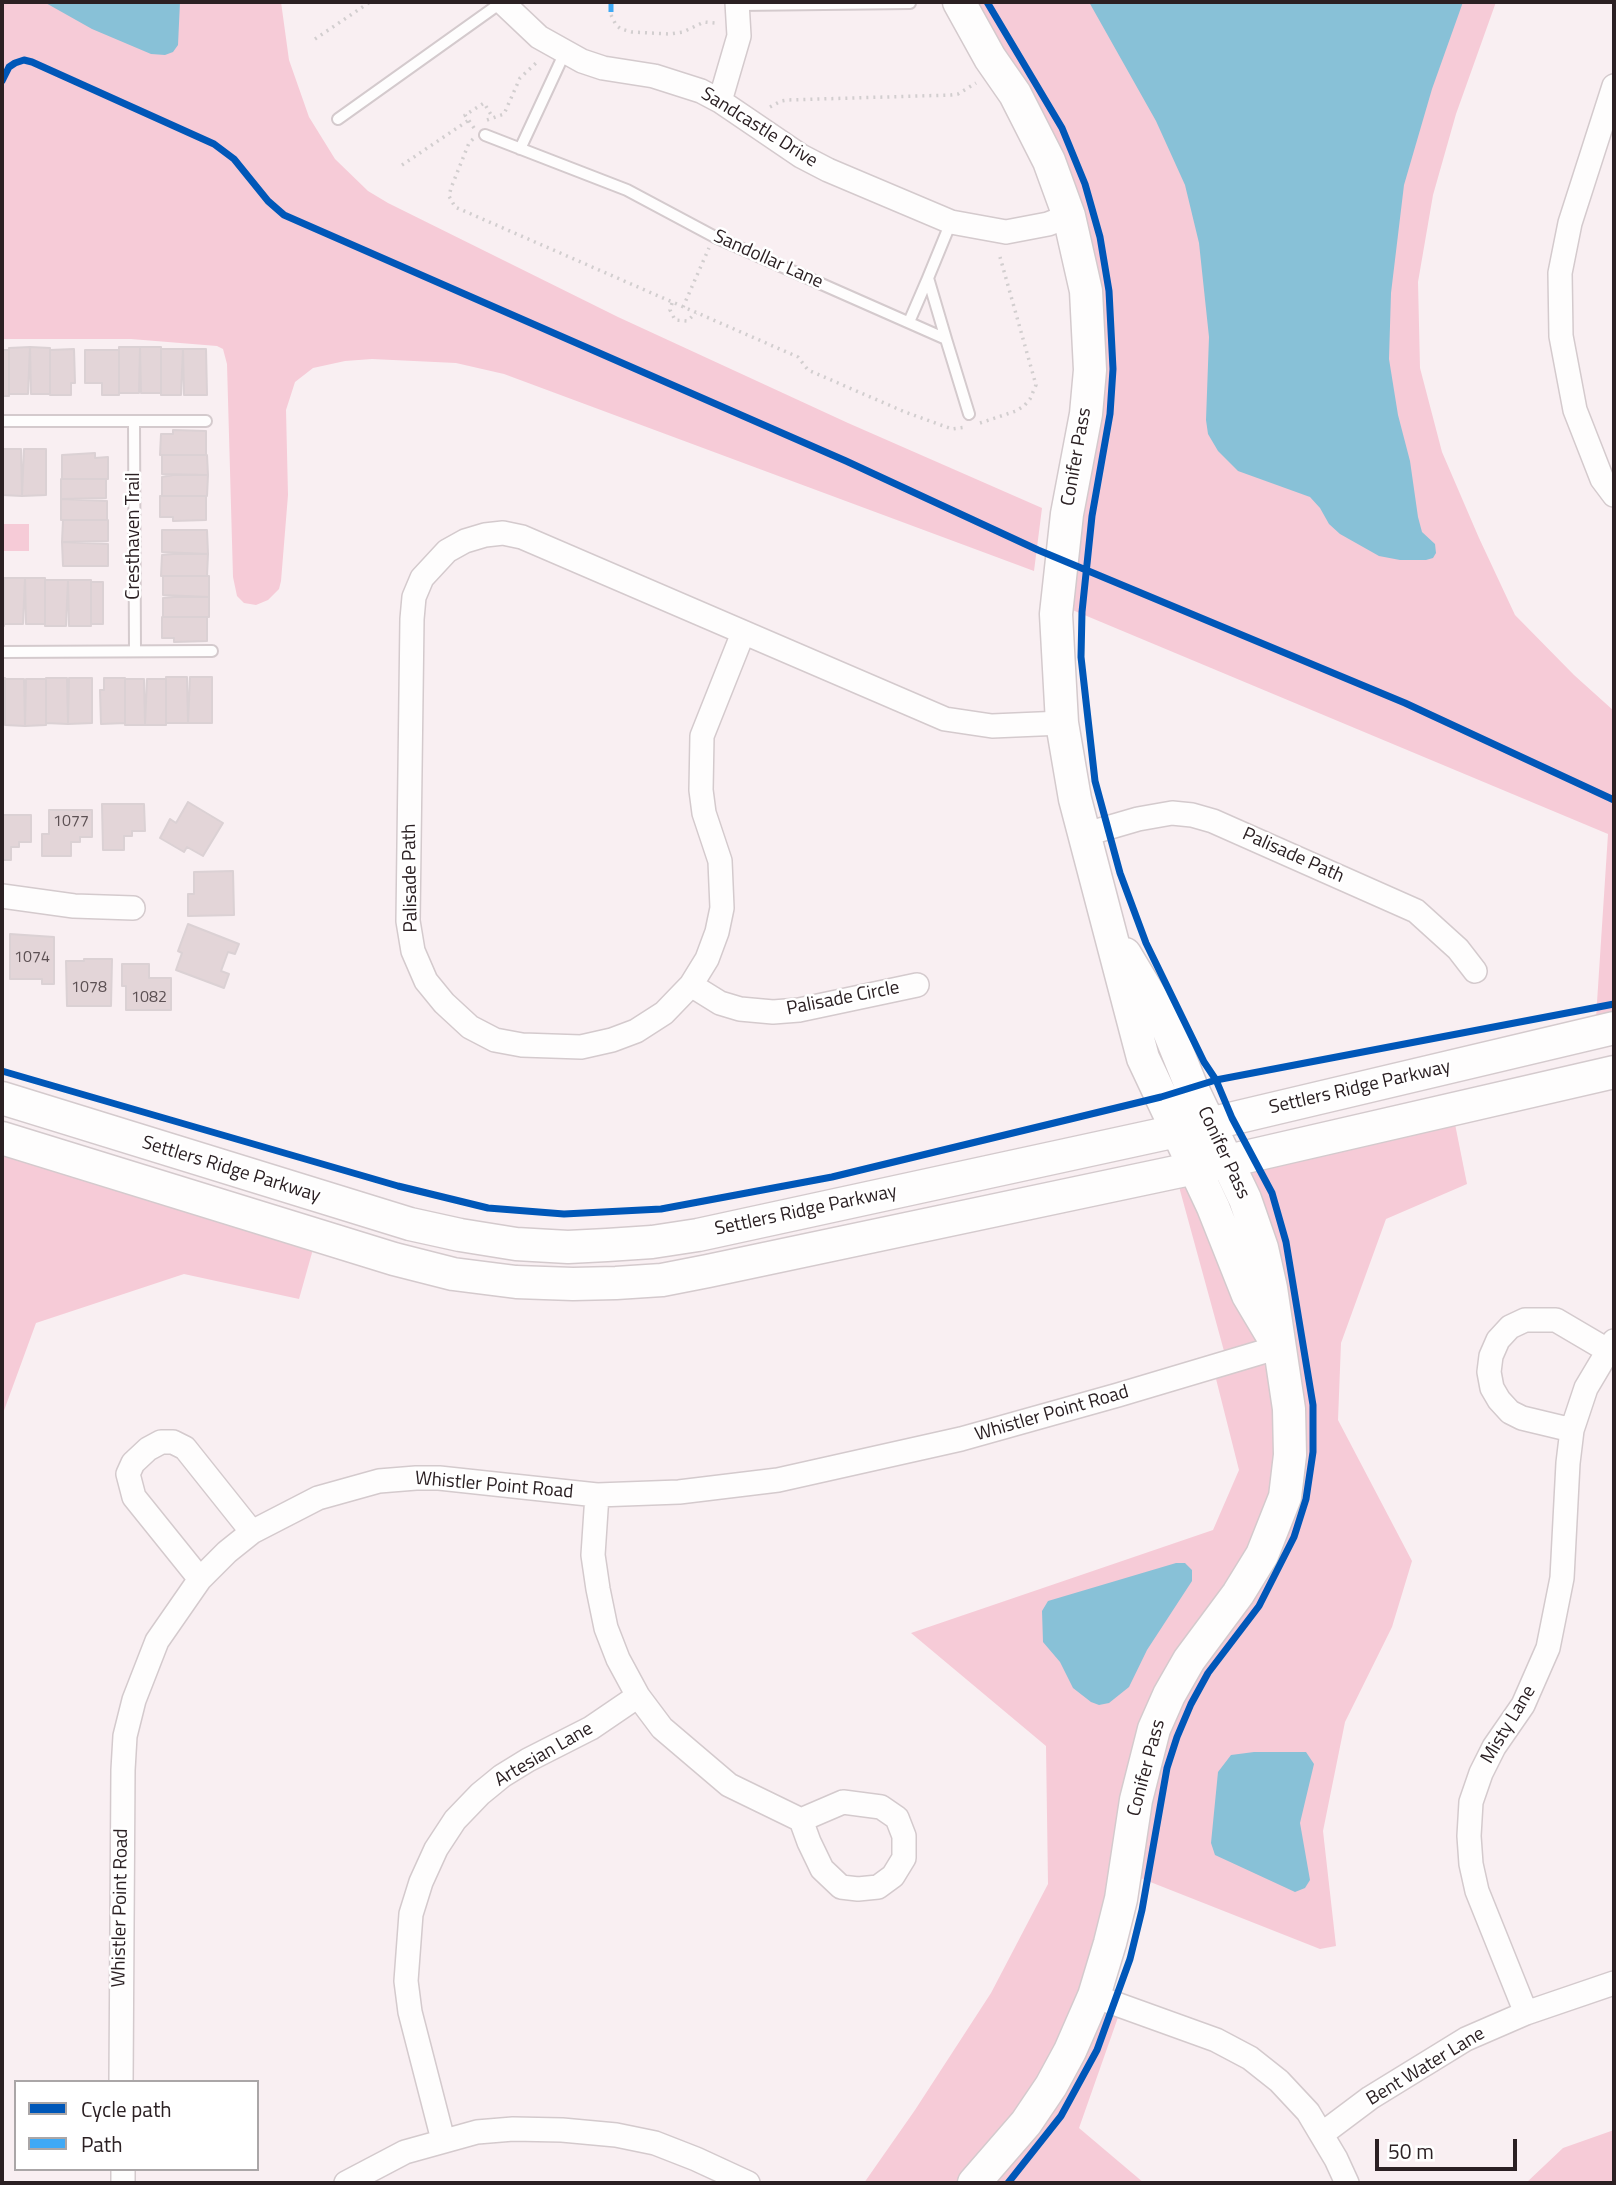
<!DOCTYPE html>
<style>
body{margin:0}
#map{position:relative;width:1616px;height:2185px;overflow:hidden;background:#f9eff2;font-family:"Titillium Web",sans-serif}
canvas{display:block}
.frame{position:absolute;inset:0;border:4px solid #2b2023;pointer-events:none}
.legend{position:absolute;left:14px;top:2080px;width:245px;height:91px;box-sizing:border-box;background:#fff;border:2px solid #aaa6a7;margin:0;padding:9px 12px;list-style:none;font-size:21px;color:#2b2023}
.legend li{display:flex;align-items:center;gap:14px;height:35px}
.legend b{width:35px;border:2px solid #aaa6a7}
.scale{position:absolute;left:1375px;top:2139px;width:142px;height:32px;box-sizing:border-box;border:4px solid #2b2023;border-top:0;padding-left:9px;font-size:21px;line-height:24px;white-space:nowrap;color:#2b2023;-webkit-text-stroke:5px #fff;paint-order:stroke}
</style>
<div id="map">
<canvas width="1616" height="2185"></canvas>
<div class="frame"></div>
<ul class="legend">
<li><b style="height:9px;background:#0057b8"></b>Cycle path</li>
<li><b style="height:9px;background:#3fa9f5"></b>Path</li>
</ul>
<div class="scale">50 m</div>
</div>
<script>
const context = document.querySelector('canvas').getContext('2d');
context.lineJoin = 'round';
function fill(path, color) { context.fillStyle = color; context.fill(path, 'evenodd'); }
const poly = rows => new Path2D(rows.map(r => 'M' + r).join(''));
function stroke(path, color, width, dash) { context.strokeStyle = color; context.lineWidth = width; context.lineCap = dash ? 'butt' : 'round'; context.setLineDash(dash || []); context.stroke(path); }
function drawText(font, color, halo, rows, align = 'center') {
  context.font = font + ' "Titillium Web",sans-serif'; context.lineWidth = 5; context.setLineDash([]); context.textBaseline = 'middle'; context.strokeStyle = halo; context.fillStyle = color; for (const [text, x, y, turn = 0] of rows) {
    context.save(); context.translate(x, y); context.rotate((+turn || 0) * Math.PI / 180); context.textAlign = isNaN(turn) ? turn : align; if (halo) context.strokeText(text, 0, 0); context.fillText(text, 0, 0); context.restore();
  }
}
const green = poly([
 [2,2,281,2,289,60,309,117,335,159,368,191,388,203,618,317,848,423,1042,508,1034,571,504,374,456,363,372,359,345,361,313,368,295,382,286,410,288,495,281,581,279,589,268,600,256,605,244,603,237,596,233,577,227,364,223,349,217,346,131,339,2,339],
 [959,2,1496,2,1456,114,1433,195,1418,282,1420,368,1442,452,1479,538,1515,615,1574,675,1614,711,1614,1028,1595,1033,1608,834,1070,609,1078,462,1076,243],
 [2,524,29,524,29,551,2,551],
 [1452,1109,1467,1184,1386,1219,1341,1343,1338,1420,1412,1561,1392,1627,1345,1722,1323,1831,1336,1946,1320,1949,1125,1872,1094,1996,1122,2006,1079,2128,1144,2183,864,2183,915,2110,991,1993,1048,1884,1046,1746,911,1633,1213,1530,1239,1470,1213,1367,1227,1362,1175,1172],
 [2,1138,317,1235,299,1299,184,1274,36,1323,2,1416],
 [1614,2130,1614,2183,1526,2183,1563,2148]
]);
const water = poly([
 [44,2,180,2,178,45,173,52,165,55,151,54,92,29],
 [1089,2,1463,2,1432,89,1404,185,1391,293,1389,359,1398,415,1410,461,1418,517,1422,532,1435,544,1436,553,1433,558,1426,560,1400,560,1379,556,1340,534,1329,524,1320,508,1310,497,1238,471,1218,451,1208,434,1206,420,1209,337,1199,243,1185,185,1156,121],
 [1176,1563,1185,1563,1192,1570,1192,1581,1147,1650,1129,1687,1109,1703,1099,1705,1091,1702,1073,1688,1060,1662,1043,1642,1042,1611,1048,1601],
 [1254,1752,1306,1752,1314,1764,1300,1823,1310,1880,1305,1888,1295,1892,1215,1855,1211,1843,1218,1772,1231,1755]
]);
const building = poly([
 [30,347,28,394,9,394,9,348,30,347],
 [30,347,50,348,50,394,31,394,30,347],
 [119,347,140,347,139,393,119,393,119,347],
 [140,347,161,347,161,393,141,393,140,347],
 [74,349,75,383,71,383,71,395,50,395,50,350,74,349],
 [161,349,183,349,181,395,161,395,161,349],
 [183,349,206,349,207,395,184,395,183,349],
 [2,350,9,350,9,396,2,396,2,350],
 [85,350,119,350,119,395,102,395,102,383,85,383,85,350],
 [173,430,206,431,206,455,160,455,161,434,173,434,173,430],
 [2,449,21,449,22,496,2,495,2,449],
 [24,449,46,449,46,495,22,496,24,449],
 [95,453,95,458,108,457,108,479,62,479,62,455,95,453],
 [162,455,207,455,208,475,162,474,162,455],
 [173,475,208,475,207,496,162,496,162,477,173,475],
 [61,479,106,479,106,498,61,499,61,479],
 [160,496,206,496,206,520,173,521,173,517,160,517,160,496],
 [61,499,107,501,107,520,61,520,61,499],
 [63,520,108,520,108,541,62,542,63,520],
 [162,530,207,530,208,554,162,552,162,530],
 [62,542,108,544,108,566,63,566,62,542],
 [173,554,208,554,207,576,161,576,162,555,173,554],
 [163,576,209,576,209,597,163,595,163,576],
 [4,578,25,578,23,624,4,624,4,578],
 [25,578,45,578,45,624,26,624,25,578],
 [2,580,4,580,4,626,2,626,2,580],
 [45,580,68,580,66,626,45,626,45,580],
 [68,580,91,580,91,626,69,626,68,580],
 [91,582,103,582,103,624,91,624,91,582],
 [174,597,209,597,209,617,163,617,163,598,174,597],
 [162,617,207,617,207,641,174,642,174,638,162,638,162,617],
 [166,677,187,677,188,723,166,723,166,677],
 [190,677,212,677,212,723,188,723,190,677],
 [2,678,5,678,5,724,2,724,2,678],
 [46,678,67,678,68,724,46,723,46,678],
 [69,678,92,678,92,723,68,724,69,678],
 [104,678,125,678,125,723,101,724,100,690,104,690,104,678],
 [5,679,24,679,25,726,5,725,5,679],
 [26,679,46,679,46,725,25,726,26,679],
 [125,679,144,679,145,725,125,725,125,679],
 [147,679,166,679,166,725,145,725,147,679],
 [188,802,223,823,203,856,187,847,184,852,160,838,170,819,176,823,188,802],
 [102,804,144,804,145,831,132,831,132,836,124,836,124,850,103,850,102,804],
 [49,810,92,810,92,837,80,837,80,842,71,842,71,856,42,856,42,834,49,834,49,810],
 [2,815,31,815,31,842,19,842,19,847,11,847,11,860,2,860,2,815],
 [233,871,234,915,188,916,188,894,194,894,194,872,233,871],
 [188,924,239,944,235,954,228,952,221,971,229,974,224,988,176,970,182,953,178,951,188,924],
 [10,934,54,937,54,984,42,984,42,979,10,979,10,934],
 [84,959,112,959,111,1006,67,1006,66,961,84,961,84,959],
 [122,964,149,964,149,978,171,978,171,1010,126,1010,126,986,122,986,122,964]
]);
const path = poly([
 [611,15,616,25,621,29,632,32,670,34,683,32,704,22,715,23],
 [315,39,370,2],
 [770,107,781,101,787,100,951,95,958,94,976,83],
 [487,120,504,114,520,78,536,63],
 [474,128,465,115,484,103,493,118],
 [473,139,469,143,451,188,449,196,455,207,798,357,808,370,905,412,952,429,966,427],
 [402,165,469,120],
 [672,303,670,310,675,320,687,321,696,313],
 [683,307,709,248],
 [980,423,1016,411,1024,406,1030,399,1036,385,1000,257]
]);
const lane = poly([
 [738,5,910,3],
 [338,119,502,2],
 [485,135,627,190,715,237,946,339,969,414],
 [520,149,565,52],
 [909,322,928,278],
 [946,339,928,278,951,222],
 [2,421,206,421],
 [134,421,135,651],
 [2,652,212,651]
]);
const street = poly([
 [502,2,539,37,582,61,603,68,654,76,701,91,720,101,801,156,828,170,951,222,1006,232,1048,224,1069,216],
 [1614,86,1570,223,1560,273,1561,336,1575,410,1602,479,1614,495],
 [720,101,739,36,737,2],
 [743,633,702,736,701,790,704,813,720,861,722,908,717,932,707,959,691,985,664,1013,636,1031,612,1040,581,1047,522,1045,495,1040,470,1027,444,1003,426,981,413,951,408,921,412,619,414,597,422,578,447,551,465,541,485,535,503,533,522,537,945,719,992,726,1062,723],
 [1083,835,1138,819,1172,813,1192,815,1213,821,1416,911,1458,949,1475,971],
 [2,896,74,906,133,908],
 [691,985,720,1003,740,1009,773,1012,799,1010,917,985],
 [1572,1430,1522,1418,1510,1412,1499,1400,1492,1388,1489,1372,1491,1356,1498,1340,1510,1327,1525,1320,1556,1320,1607,1350],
 [597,1495,593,1555,598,1589,606,1628,618,1659,638,1696,662,1728,729,1785,801,1820],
 [200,1579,134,1497,128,1474,133,1463,148,1449,161,1442,173,1442,185,1448,252,1532],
 [843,1802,881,1807,897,1818,904,1836,904,1858,893,1876,878,1887,858,1889,841,1887,822,1869,809,1842,801,1820,843,1802],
 [1094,1996,1216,2040,1250,2058,1279,2081,1308,2112,1336,2159,1347,2183],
 [1526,2013,1477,1891,1471,1864,1469,1836,1471,1802,1481,1773,1494,1747,1523,1705,1548,1648,1562,1578,1568,1463,1572,1430,1586,1388,1614,1341],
 [121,2082,123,1770,125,1736,134,1700,157,1641,200,1579,227,1552,252,1532,318,1498,379,1481,416,1478,439,1478,597,1495,679,1492,778,1480,961,1439,1118,1395,1279,1347],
 [1322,2134,1370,2098,1466,2039,1526,2013,1614,1983],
 [443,2140,410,2012,406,1981,411,1914,421,1882,436,1849,455,1820,480,1794,502,1776,528,1760,591,1728,638,1696],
 [123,2169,123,2183],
 [346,2183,405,2152,477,2132,513,2129,562,2130,616,2135,655,2143,696,2159,748,2183]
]);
const secondary = poly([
 [959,2,990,58,1015,94,1049,161,1069,216,1086,291,1090,370,1086,414,1067,514,1056,614,1062,723,1075,799,1143,1058,1213,1207,1248,1295,1279,1347],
 [2,1098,410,1224,460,1235,516,1244,568,1247,607,1245,652,1242,698,1235,1209,1124,1614,1028],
 [2,1138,394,1259,453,1274,516,1282,573,1284,616,1283,662,1280,708,1271,1228,1161,1614,1072],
 [974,2183,1026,2123,1051,2086,1070,2051,1094,1996,1110,1943,1121,1899,1136,1800,1154,1729,1169,1695,1189,1660,1238,1594,1262,1555,1285,1497,1290,1455,1289,1409,1271,1288,1262,1248,1245,1199,1192,1088,1164,1019,1125,954]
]);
const quiet = poly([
 [611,2,611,15]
]);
const cycleway = poly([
 [987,2,1062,128,1085,184,1100,237,1109,291,1113,369,1110,414,1092,516,1082,612,1081,657,1095,781,1120,873,1146,943,1204,1062,1216,1080,1232,1118,1272,1193,1286,1242,1313,1405,1313,1452,1306,1499,1294,1537,1259,1606,1208,1673,1191,1704,1177,1737,1167,1768,1142,1910,1130,1959,1097,2050,1061,2116,1008,2183],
 [2,81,9,67,15,63,24,60,32,62,214,144,234,159,268,201,284,215,846,461,1038,550,1405,703,1614,800],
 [2,1071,398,1186,488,1208,564,1214,661,1209,832,1177,1161,1097,1216,1080,1614,1004]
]);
const numberNames = [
 ["1077",71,822],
 ["1074",32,958],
 ["1078",89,988],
 ["1082",149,998]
];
const streetNames = [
 ["Sandcastle Drive",759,128,32],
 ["Sandollar Lane",768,260,24],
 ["Conifer Pass",1077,457,-80],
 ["Cresthaven Trail",134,536,-90],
 ["Palisade Path",1293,856,24],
 ["Palisade Path",411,878,-91],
 ["Palisade Circle",843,999,-11],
 ["Settlers Ridge Parkway",1360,1088,-13],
 ["Conifer Pass",1223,1153,65],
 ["Settlers Ridge Parkway",231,1170,17],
 ["Settlers Ridge Parkway",806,1211,-12],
 ["Whistler Point Road",1052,1414,-16],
 ["Whistler Point Road",494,1486,5],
 ["Misty Lane",1509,1725,-59],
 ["Artesian Lane",544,1755,-30],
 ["Conifer Pass",1147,1768,-75],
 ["Whistler Point Road",121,1908,-89],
 ["Bent Water Lane",1426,2067,-31]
];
fill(green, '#f6cbd7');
fill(water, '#88c1d7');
fill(building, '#e3d5d8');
stroke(building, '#dbd1d4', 2);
stroke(lane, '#d4cacd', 14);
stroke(street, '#d4cacd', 26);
stroke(secondary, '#d4cacd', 35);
stroke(path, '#d2cecf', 3.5, [2, 5]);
stroke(lane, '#fefdfd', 10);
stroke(street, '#fefdfd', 23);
stroke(secondary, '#fefdfd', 32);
stroke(quiet, '#3fa9f5', 5, [10, 5]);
stroke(cycleway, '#0057b8', 7);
drawText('16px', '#5c5053', null, numberNames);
drawText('19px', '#2b2023', '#fff', streetNames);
</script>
